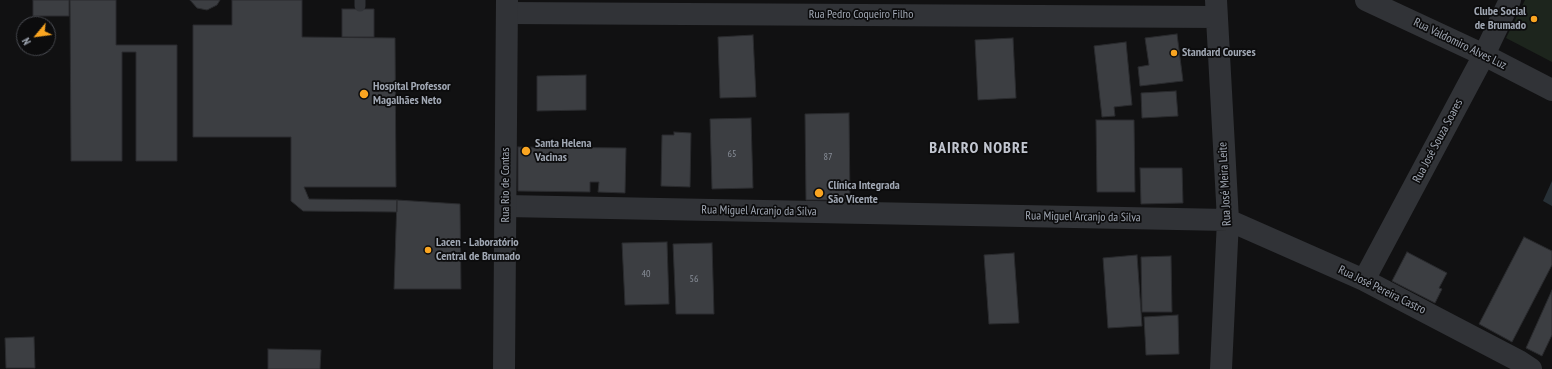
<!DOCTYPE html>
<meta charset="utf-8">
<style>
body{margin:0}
#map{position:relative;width:1552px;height:369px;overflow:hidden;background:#111112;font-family:"PT Sans Narrow",sans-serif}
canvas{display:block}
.north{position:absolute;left:16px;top:16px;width:40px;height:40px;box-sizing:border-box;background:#0c0c0d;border:1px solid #484a50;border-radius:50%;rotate:241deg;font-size:11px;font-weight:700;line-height:16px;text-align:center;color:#a1a8b4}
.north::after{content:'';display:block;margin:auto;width:14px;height:18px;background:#faa521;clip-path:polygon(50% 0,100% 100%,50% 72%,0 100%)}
</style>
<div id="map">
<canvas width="1552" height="369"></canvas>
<div class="north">N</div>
</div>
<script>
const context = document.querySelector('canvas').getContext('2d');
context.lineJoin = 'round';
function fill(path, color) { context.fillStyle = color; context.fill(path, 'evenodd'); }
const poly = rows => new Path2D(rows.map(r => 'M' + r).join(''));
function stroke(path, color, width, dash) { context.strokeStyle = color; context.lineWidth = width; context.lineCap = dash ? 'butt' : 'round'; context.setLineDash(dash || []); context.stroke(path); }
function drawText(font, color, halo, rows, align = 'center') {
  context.font = font + ' "PT Sans Narrow",sans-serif'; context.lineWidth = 3.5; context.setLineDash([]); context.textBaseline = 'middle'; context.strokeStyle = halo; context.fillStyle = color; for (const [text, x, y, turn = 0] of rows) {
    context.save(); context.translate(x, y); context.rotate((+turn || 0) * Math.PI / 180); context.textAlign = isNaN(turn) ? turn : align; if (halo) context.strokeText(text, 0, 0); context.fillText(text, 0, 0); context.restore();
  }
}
const green = poly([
 [1525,0,1552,0,1552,62,1506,38]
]);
const water = poly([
 [1552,181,1552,206,1543,201]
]);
const building = poly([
 [33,0,69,0,69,16,33,16,33,0],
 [70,0,116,0,116,45,177,45,177,161,136,161,136,52,122,52,122,161,71,161,70,0],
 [190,0,220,0,217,5,207,10,197,8,190,0],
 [232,0,302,0,302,37,395,38,396,187,304,187,309,199,397,200,397,212,303,211,291,201,291,137,193,137,193,25,232,25,232,0],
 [342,9,374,9,374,37,342,37,342,9],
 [1177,34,1183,81,1140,86,1138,67,1149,65,1145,38,1177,34],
 [753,35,756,97,720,98,718,37,753,35],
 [1013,38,1016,98,978,100,975,40,1013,38],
 [1126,42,1132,105,1114,107,1115,116,1102,117,1094,46,1126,42],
 [586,75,586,110,537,111,537,76,586,75],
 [1176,91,1178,116,1142,118,1141,93,1176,91],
 [849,113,850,200,806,200,805,114,849,113],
 [751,118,753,188,712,189,710,119,751,118],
 [1096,120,1134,120,1135,192,1097,192,1096,120],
 [674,132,691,133,690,187,661,186,662,135,674,135,674,132],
 [518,147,626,148,625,193,598,192,599,182,590,182,590,192,518,191,518,147],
 [1140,168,1182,168,1183,203,1141,204,1140,168],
 [397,200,460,204,461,289,394,289,397,200],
 [1524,237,1552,251,1552,265,1512,342,1479,324,1524,237],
 [667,242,669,304,625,305,622,243,667,242],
 [712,243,714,314,676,314,673,244,712,243],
 [1407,252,1447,273,1439,288,1442,289,1435,303,1392,281,1407,252],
 [1014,253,1019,323,989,324,984,255,1014,253],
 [1137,255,1142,326,1108,328,1103,258,1137,255],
 [1171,256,1172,312,1142,312,1141,257,1171,256],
 [1552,290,1552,335,1542,356,1526,348,1552,290],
 [1178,315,1179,354,1146,355,1144,317,1178,315],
 [34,337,35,368,6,368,5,338,34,337],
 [268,349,321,350,320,369,268,369,268,349]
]);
const service = poly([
 [360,0,360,6]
]);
const minor = poly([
 [1216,0,1228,220,1221,369],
 [1366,0,1484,55,1552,90],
 [507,13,1216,17],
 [506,206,1228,220,1364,280,1519,361,1531,369],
 [1364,280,1484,55,1510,0]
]);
const tertiary = poly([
 [504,369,507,0]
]);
const markers = [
 [1534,19,4,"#faa521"],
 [1174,53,4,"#faa521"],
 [364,94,5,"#faa521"],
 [526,151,5,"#faa521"],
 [819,193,5,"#faa521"],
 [428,250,4,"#faa521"]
];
const numberNames = [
 ["65",732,154],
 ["87",828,157],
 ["40",646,274],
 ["56",694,279]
];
const poiNames = [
 ["Clube Social",1526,12,"right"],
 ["de Brumado",1526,26,"right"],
 ["Standard Courses",1182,53],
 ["Hospital Professor",373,87],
 ["Magalhães Neto",373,101],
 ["Santa Helena",535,144],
 ["Vacinas",535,158],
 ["Clínica Integrada",828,186],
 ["São Vicente",828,200],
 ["Lacen - Laboratório",436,243],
 ["Central de Brumado",436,257]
];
const streetNames = [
 ["Rua Pedro Coqueiro Filho",861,15],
 ["Rua Valdomiro Alves Luz",1460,44,26],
 ["Rua José Souza Soares",1438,141,-62],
 ["Rua José Meira Leite",1225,184,-93],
 ["Rua Rio de Contas",506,185,-90],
 ["Rua Miguel Arcanjo da Silva",759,211,1],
 ["Rua Miguel Arcanjo da Silva",1083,217,1],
 ["Rua José Pereira Castro",1382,290,26]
];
const districtNames = [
 ["BAIRRO NOBRE",979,148]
];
fill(green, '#1d251d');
fill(water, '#273036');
fill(building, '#3c3e42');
stroke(building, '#2a2b2e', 1);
stroke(service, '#313337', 11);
stroke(minor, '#313337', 22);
stroke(tertiary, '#313337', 22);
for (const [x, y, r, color] of markers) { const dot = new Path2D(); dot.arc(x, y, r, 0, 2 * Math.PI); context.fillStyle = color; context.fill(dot); stroke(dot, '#0c0c0d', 1.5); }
drawText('10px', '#888e98', null, numberNames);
drawText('bold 12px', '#a1a8b4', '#0c0c0d', poiNames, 'left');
drawText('12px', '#a1a8b4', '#0c0c0d', streetNames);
context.letterSpacing = '1px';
drawText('bold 16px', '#c2c6d0', '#0c0c0d', districtNames);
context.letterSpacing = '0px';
</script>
